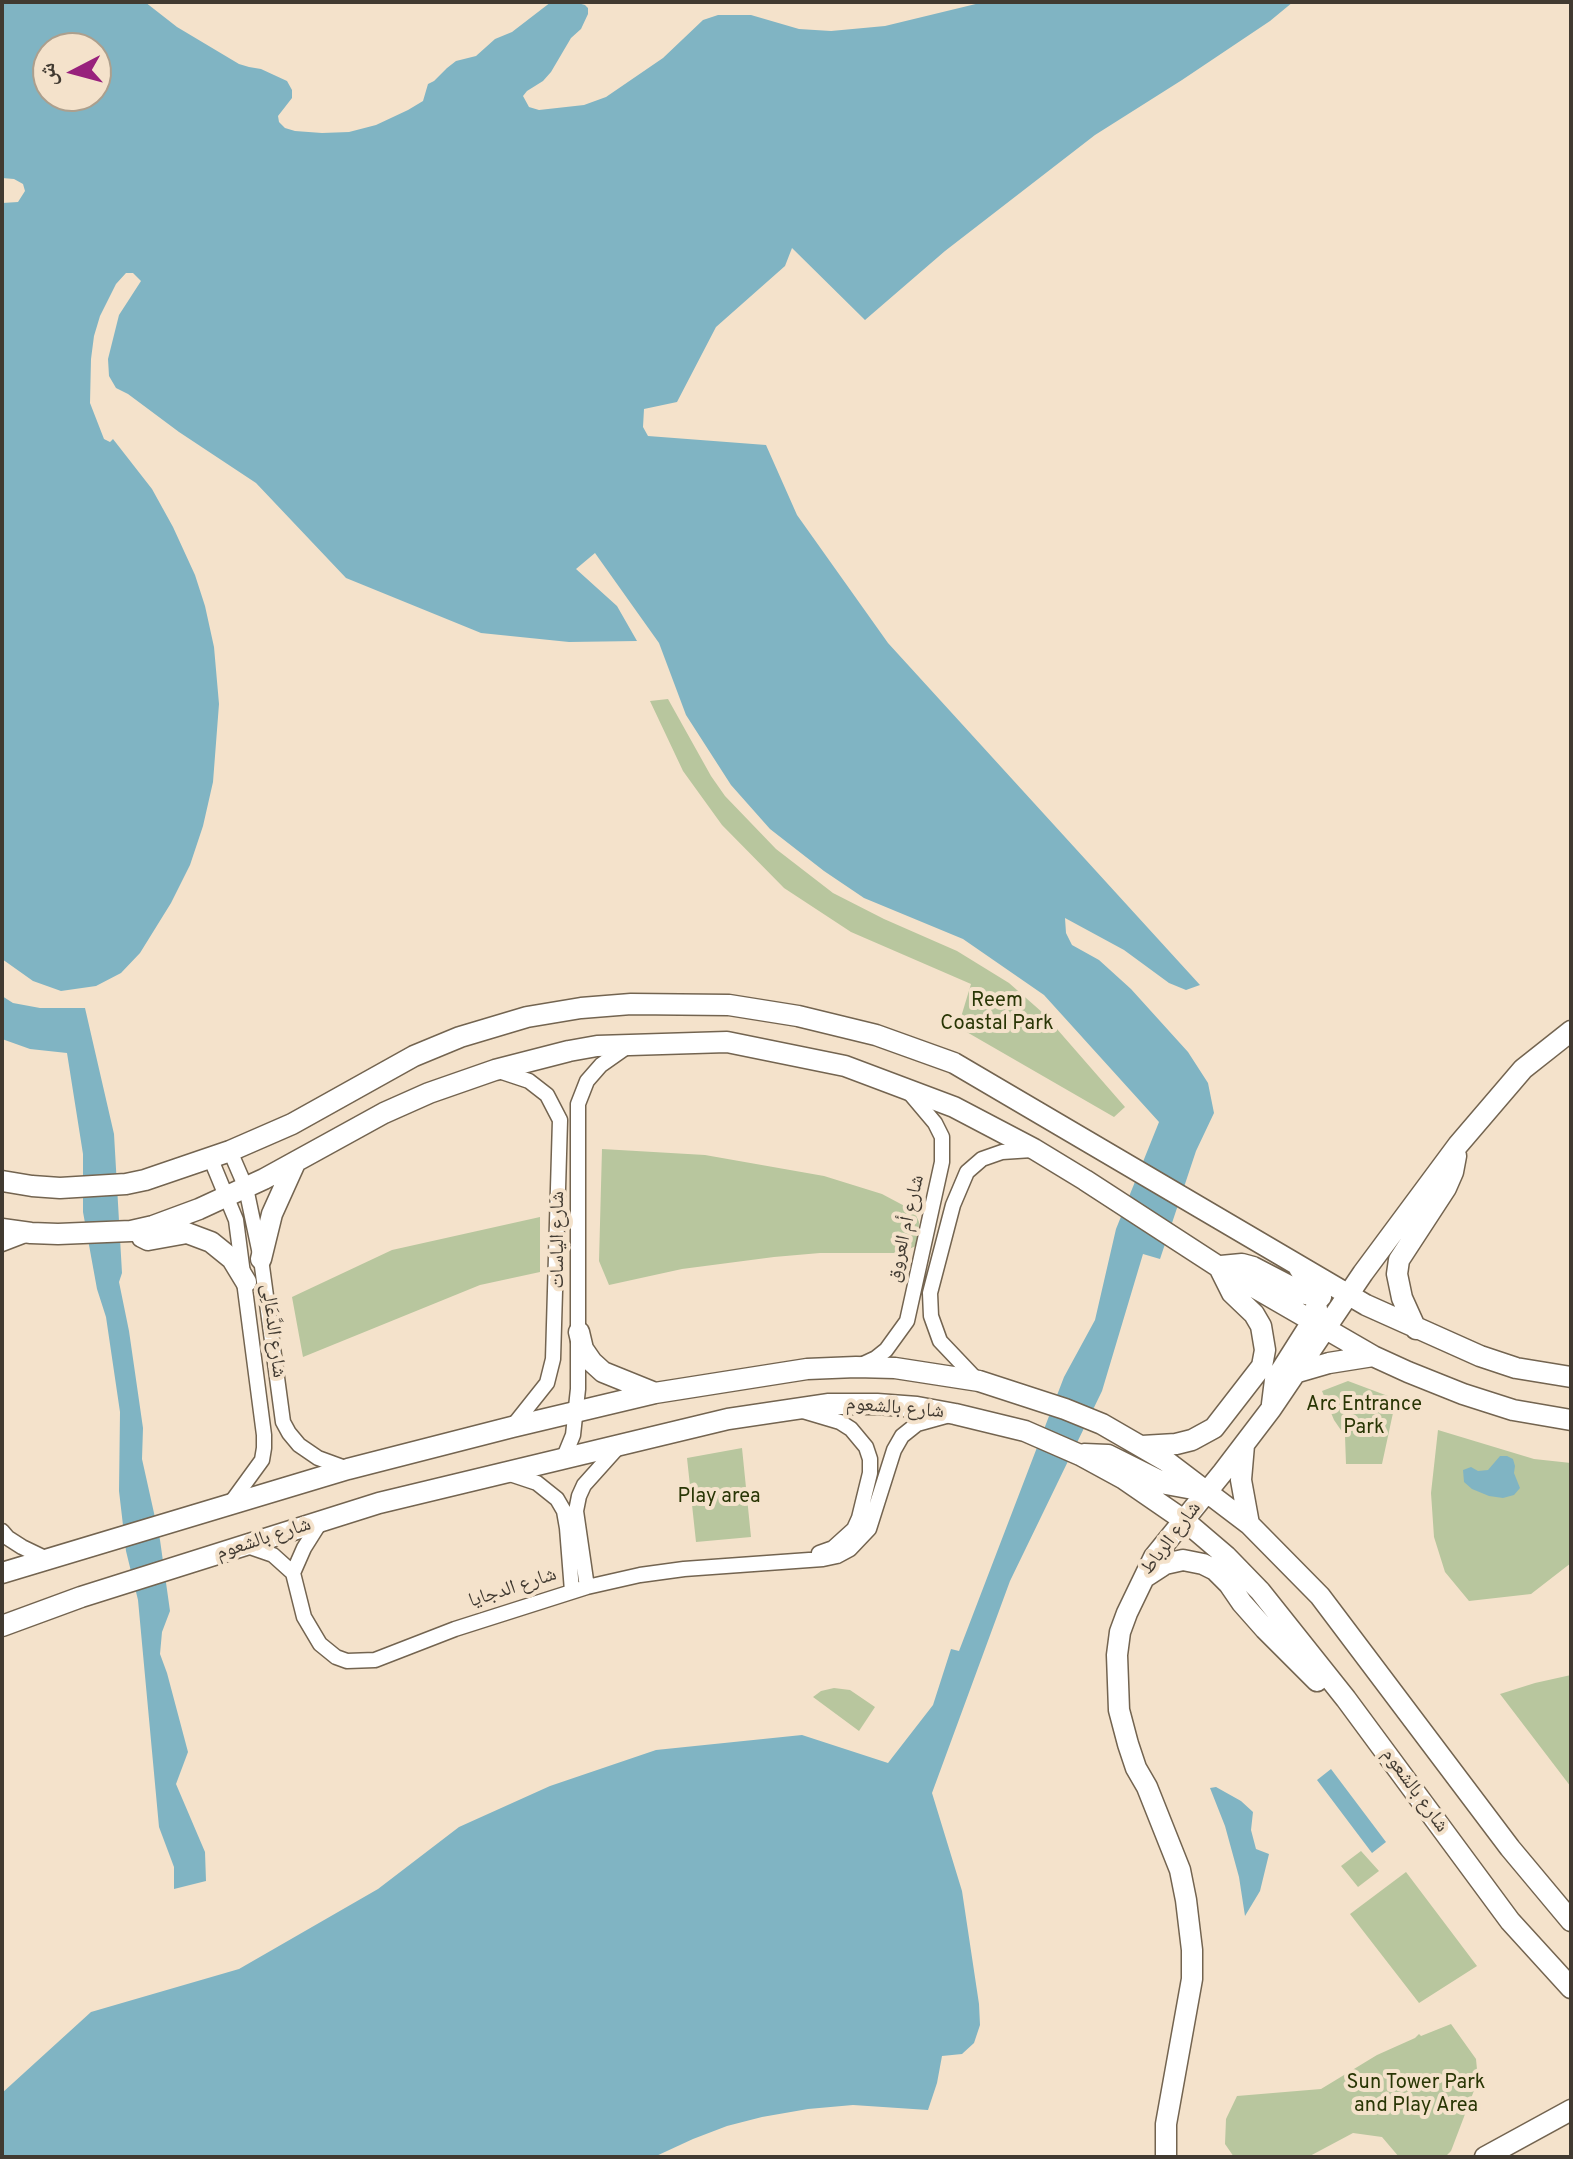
<!DOCTYPE html>
<meta charset="utf-8">
<style>
body{margin:0}
#map{position:relative;width:1573px;height:2159px;overflow:hidden;background:#f4e2cb;font-family:Overpass,"Noto Naskh Arabic",sans-serif}
canvas{display:block}
.frame{position:absolute;inset:0;border:4px solid #413a31;pointer-events:none}
.north{position:absolute;left:32px;top:32px;width:80px;height:80px;box-sizing:border-box;background:#f4e2cb;border:2px solid #ac9f8d;border-radius:50%;rotate:264deg;font-size:22px;font-weight:700;line-height:32px;text-align:center;color:#413a31}
.north::after{content:'';display:block;margin:auto;width:28px;height:36px;background:#98217c;clip-path:polygon(50% 0,100% 100%,50% 72%,0 100%)}
</style>
<div id="map">
<canvas width="1573" height="2159"></canvas>
<div class="frame"></div>
<div class="north">ش</div>
</div>
<script>
const context = document.querySelector('canvas').getContext('2d');
context.lineJoin = 'round';
function fill(path, color) { context.fillStyle = color; context.fill(path, 'evenodd'); }
const poly = rows => new Path2D(rows.map(r => 'M' + r).join(''));
function stroke(path, color, width, dash) { context.strokeStyle = color; context.lineWidth = width; context.lineCap = dash ? 'butt' : 'round'; context.setLineDash(dash || []); context.stroke(path); }
function drawText(font, color, halo, rows, align = 'center') {
  context.font = font + ' Overpass,"Noto Naskh Arabic",sans-serif'; context.lineWidth = 8; context.setLineDash([]); context.textBaseline = 'middle'; context.strokeStyle = halo; context.fillStyle = color; for (const [text, x, y, turn = 0] of rows) {
    context.save(); context.translate(x, y); context.rotate((+turn || 0) * Math.PI / 180); context.textAlign = isNaN(turn) ? turn : align; if (halo) context.strokeText(text, 0, 0); context.fillText(text, 0, 0); context.restore();
  }
}
const green = poly([
 [668,699,711,776,725,796,776,849,833,893,884,919,957,951,1009,983,1043,1013,1125,1107,1114,1117,958,1027,971,984,851,932,784,888,722,825,683,771,650,701],
 [602,1149,705,1155,824,1176,882,1194,914,1211,919,1222,918,1245,900,1253,820,1253,774,1257,682,1269,609,1285,599,1261],
 [540,1217,540,1272,480,1285,303,1357,292,1297,392,1250],
 [1348,1381,1396,1399,1382,1464,1346,1464,1345,1436,1334,1420,1322,1391],
 [1438,1430,1534,1459,1571,1463,1571,1563,1531,1594,1469,1601,1445,1572,1434,1537,1431,1493],
 [742,1448,751,1537,696,1542,687,1458],
 [1571,1675,1571,1787,1500,1694,1535,1683],
 [834,1688,850,1690,875,1707,859,1731,813,1697,821,1691],
 [1361,1851,1379,1871,1358,1887,1341,1866],
 [1406,1872,1477,1966,1419,2003,1350,1914],
 [1451,2024,1476,2059,1478,2080,1451,2151,1445,2157,1399,2157,1382,2137,1353,2133,1308,2157,1234,2157,1225,2144,1226,2119,1237,2096,1321,2089,1377,2055,1415,2038,1419,2034,1421,2036]
]);
const water = poly([
 [2,2,145,2,177,27,239,64,249,67,261,69,287,81,292,90,292,98,278,116,279,122,285,128,295,131,322,133,349,132,376,125,408,110,423,101,428,84,434,81,447,68,456,61,476,56,495,39,512,32,551,2,574,2,585,5,588,8,588,14,581,29,571,38,551,72,543,81,527,91,523,96,529,107,539,110,584,105,606,97,663,58,703,20,718,15,751,15,799,29,831,31,885,26,984,2,1293,2,1270,21,1182,80,1095,135,945,251,865,320,792,248,785,266,716,327,677,402,644,409,643,427,648,436,766,445,797,515,888,643,1200,985,1186,990,1169,983,1124,950,1065,918,1066,933,1072,945,1099,960,1131,989,1188,1052,1208,1083,1214,1113,1196,1151,1160,1259,1143,1254,1102,1391,1010,1581,932,1793,962,1891,979,2004,980,2025,974,2043,962,2054,942,2056,937,2083,928,2110,853,2105,808,2109,762,2117,727,2126,693,2139,654,2157,2,2157,2,2093,91,2012,239,1969,378,1889,459,1827,550,1786,656,1750,802,1735,888,1763,933,1705,951,1649,959,1651,1064,1377,1095,1320,1116,1229,1159,1122,1044,995,963,939,864,898,824,871,770,829,731,785,686,715,659,643,595,553,576,569,617,606,637,641,569,642,481,633,346,578,256,483,179,432,128,394,116,388,109,376,108,359,119,315,141,281,133,273,126,273,116,284,100,316,94,336,91,359,90,403,104,439,110,442,113,439,152,489,173,527,195,575,205,606,214,647,219,704,213,782,203,826,190,865,171,903,140,953,121,973,96,986,61,991,33,981,2,959,2,203,18,202,25,191,23,184,14,179,2,178],
 [48,48,96,48,96,96,48,96],
 [2,996,13,1003,40,1008,85,1008,114,1134,122,1273,119,1282,129,1331,143,1428,142,1459,160,1540,170,1611,162,1632,160,1654,167,1673,188,1752,176,1784,205,1852,206,1881,174,1889,174,1867,159,1827,138,1600,126,1551,119,1491,120,1412,106,1317,97,1289,83,1212,83,1154,67,1053,30,1049,2,1039],
 [1500,1456,1507,1456,1513,1459,1515,1466,1514,1473,1520,1488,1514,1495,1503,1498,1489,1496,1472,1489,1464,1482,1463,1470,1471,1467,1478,1471,1488,1470],
 [1331,1769,1386,1842,1372,1853,1317,1780],
 [1216,1787,1241,1801,1253,1812,1251,1830,1256,1849,1269,1854,1260,1891,1245,1916,1239,1877,1225,1826,1210,1788]
]);
const street = poly([
 [496,1070,529,1081,547,1095,560,1120,553,1359,547,1383,512,1427],
 [230,1151,246,1188,261,1259,283,1422,289,1433,299,1445,318,1458,348,1469],
 [210,1157,236,1220,264,1435,264,1448,262,1460,230,1504],
 [2,1244,28,1234],
 [861,1365,876,1358,886,1350,907,1321,942,1162,942,1137,935,1123,908,1091],
 [978,1381,940,1341,931,1316,930,1293,953,1205,967,1172,982,1159,1002,1152,1032,1150],
 [803,1411,840,1422,851,1429,866,1447,870,1459,870,1473,859,1518,854,1529,833,1548,819,1553],
 [564,1457,573,1435,578,1389,578,1104,587,1081,601,1065,628,1046],
 [507,1473,537,1483,557,1499,564,1511,567,1528,572,1591],
 [2,1531,8,1538,22,1547,47,1559],
 [244,1545,273,1555,293,1573,304,1617,320,1644,336,1657,347,1661,375,1660,455,1629,587,1587,640,1575,684,1569,823,1559,837,1556,850,1549,869,1529,894,1450,902,1436,917,1424,946,1416],
 [293,1573,304,1548,321,1521],
 [587,1587,576,1511,579,1496,584,1485,619,1446]
]);
const secondary = poly([
 [2,1181,32,1186,60,1188,126,1184,145,1180,230,1151,292,1124,414,1056,460,1037,527,1017,581,1008,631,1004,729,1005,798,1016,876,1035,954,1063,1366,1305,1480,1356,1516,1368,1571,1377],
 [2,1229,31,1233,58,1234,131,1231,153,1226,199,1209,264,1179,384,1113,429,1093,495,1070,569,1051,597,1046,727,1042,845,1066,954,1107,1034,1149,1085,1180,1219,1267,1373,1356,1408,1372,1463,1394,1513,1410,1571,1420],
 [142,1237,148,1240,187,1233,211,1242,232,1259,246,1282],
 [261,1259,272,1214,295,1163],
 [1221,1266,1242,1264,1253,1267,1305,1294,1321,1297],
 [1416,1329,1402,1298,1397,1274,1399,1260,1446,1188,1453,1172,1456,1156],
 [579,1332,583,1349,592,1362,603,1372,655,1393],
 [1298,1372,1329,1363,1373,1356],
 [1272,1404,1275,1380,1313,1320,1317,1309,1313,1289,1299,1268],
 [1244,1445,1241,1480,1249,1524],
 [1142,1446,1176,1444,1192,1440,1214,1428,1262,1366,1265,1350,1261,1326,1254,1314,1232,1293,1219,1267],
 [1084,1454,1108,1455,1166,1484,1204,1491],
 [2,1573,348,1469,512,1427,655,1393,807,1369,856,1367,895,1368,979,1381,1065,1409,1102,1424,1166,1461,1249,1524,1320,1596,1510,1848,1571,1921],
 [1145,1577,1165,1564,1183,1560,1203,1564,1215,1570,1229,1584,1242,1603,1265,1629,1317,1681],
 [2,1626,81,1597,379,1503,728,1419,829,1404,877,1404,917,1407,955,1414,1025,1431,1080,1455,1124,1479,1185,1521,1226,1556,1260,1591,1346,1699,1510,1921,1571,1988],
 [1166,2157,1166,2124,1192,1979,1192,1950,1186,1900,1180,1870,1147,1787,1136,1768,1128,1744,1119,1710,1117,1655,1120,1632,1127,1613,1154,1557,1223,1472,1271,1409,1363,1273,1458,1145,1523,1069,1571,1031],
 [1485,2157,1571,2110]
]);
const parkNames = [
 ["Reem",997,1002],
 ["Coastal Park",997,1025],
 ["Arc Entrance",1364,1406],
 ["Park",1364,1429],
 ["Play area",719,1498],
 ["Sun Tower Park",1416,2084],
 ["and Play Area",1416,2107]
];
const streetNames = [
 ["شارع أم العروق",907,1229,-77],
 ["شارع الياسات",559,1240,-90],
 ["شارع الدَّعَالِى",272,1331,83],
 ["شارع بالشعوم",895,1409,5],
 ["شارع الرباط",1172,1539,-53],
 ["شارع بالشعوم",264,1540,-18],
 ["شارع الدجايا",513,1589,-18],
 ["شارع بالشعوم",1414,1791,54]
];
fill(green, '#b8c69e');
fill(water, '#80b4c3');
stroke(street, '#736450', 17);
stroke(secondary, '#736450', 23);
stroke(street, '#fff', 14);
stroke(secondary, '#fff', 20);
drawText('20px', '#293605', '#f4e2cb', parkNames);
drawText('20px', '#413a31', '#f4e2cb', streetNames);
</script>
